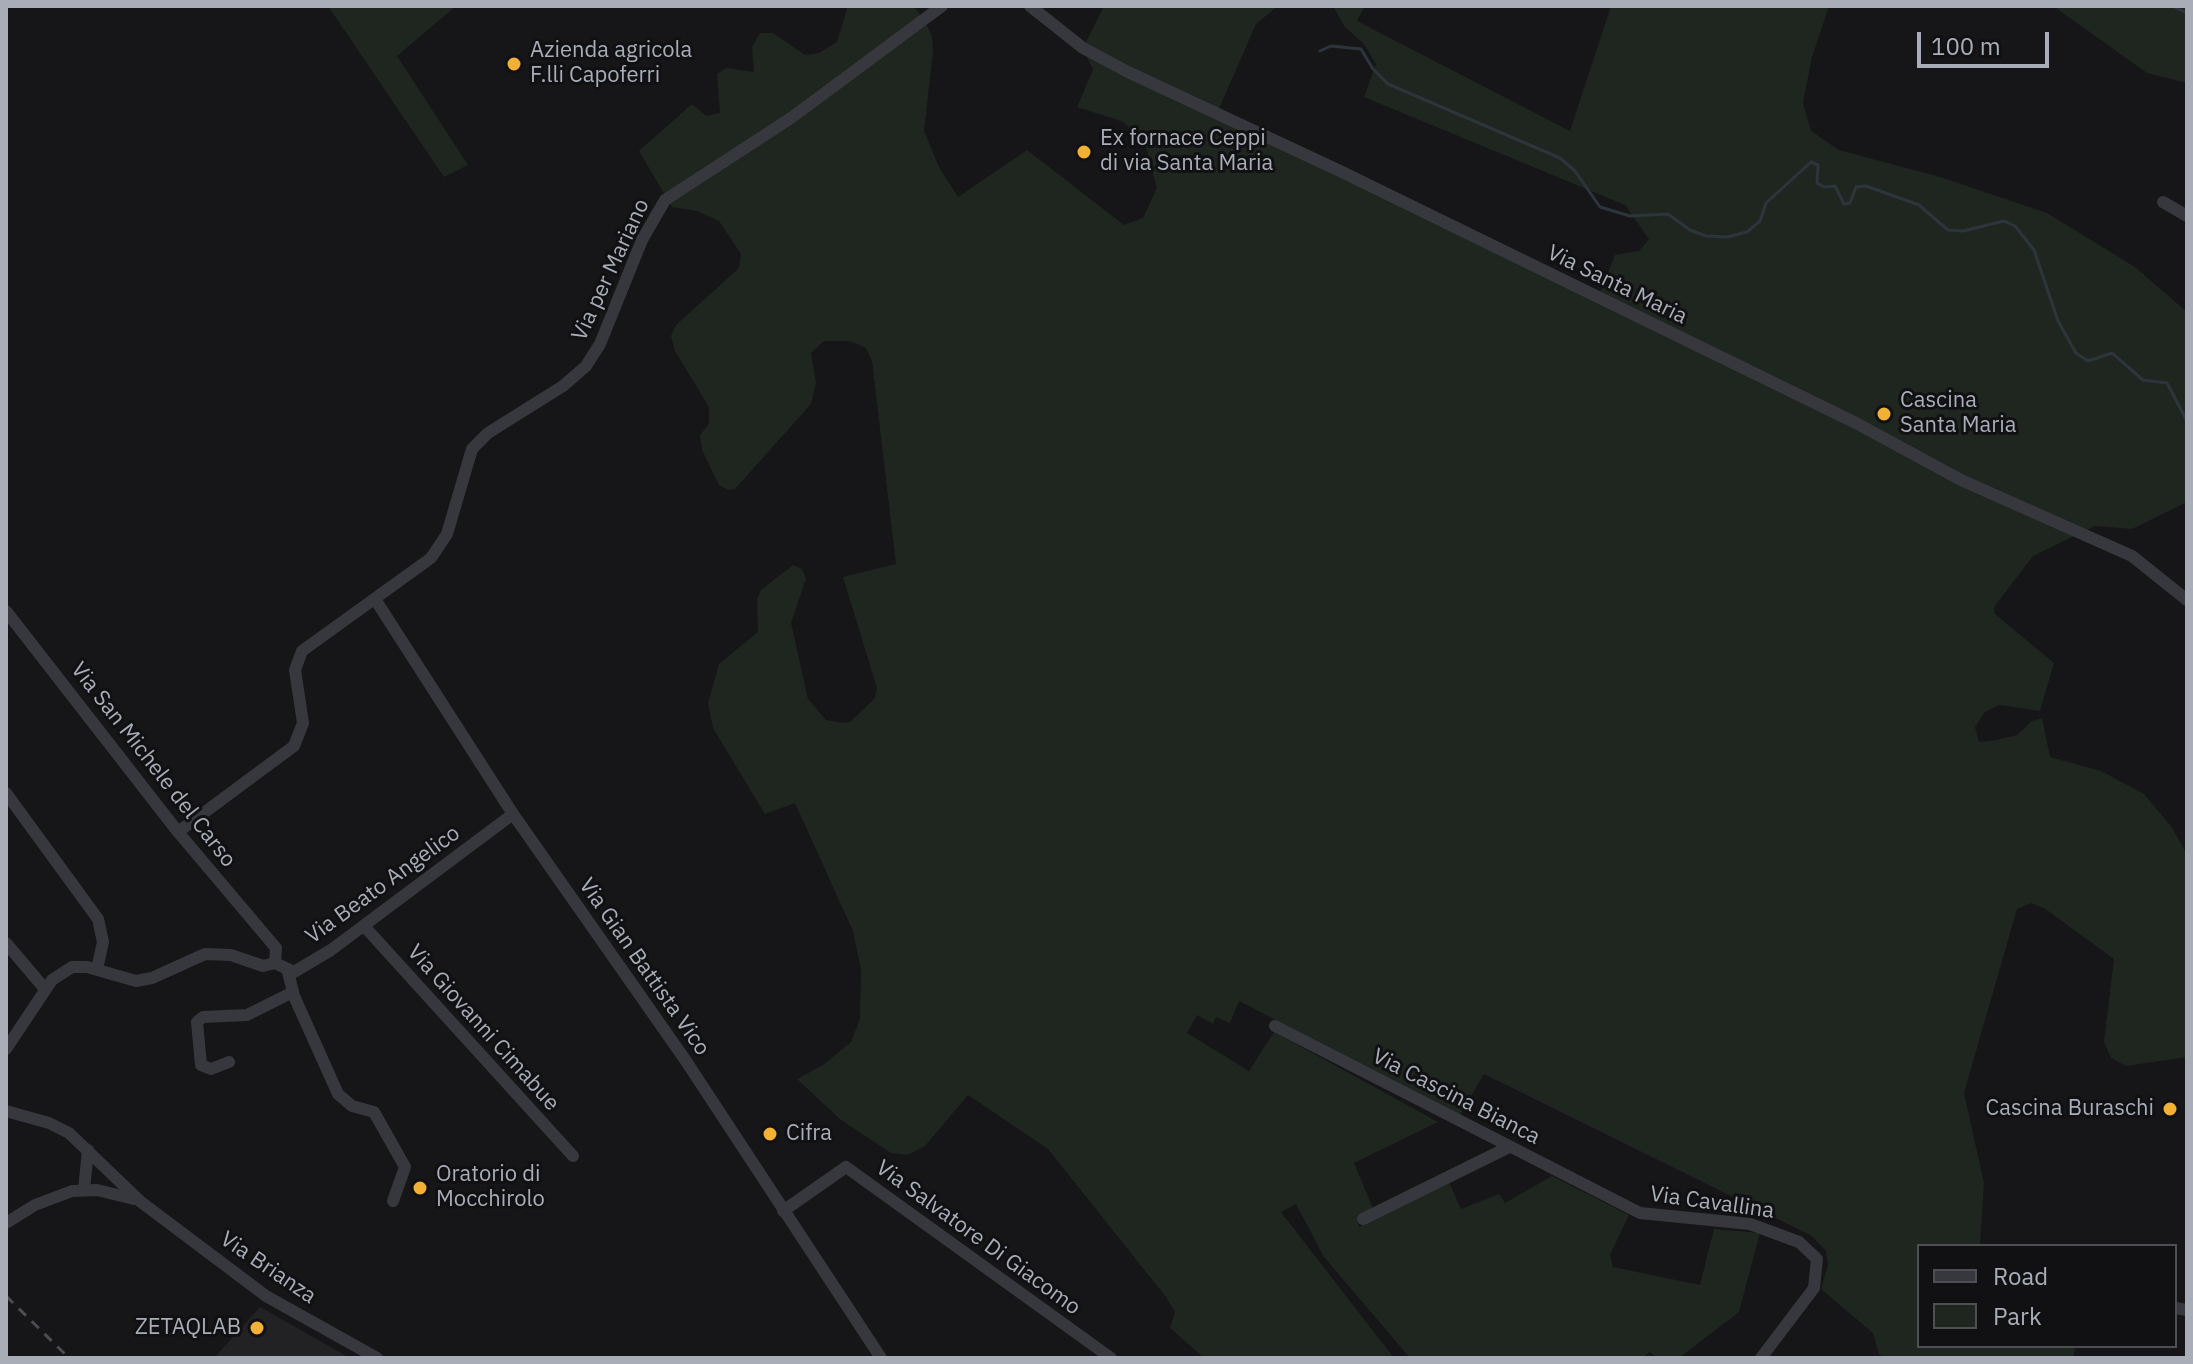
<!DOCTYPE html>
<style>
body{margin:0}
#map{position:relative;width:2193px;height:1364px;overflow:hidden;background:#161618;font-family:"IBM Plex Sans",sans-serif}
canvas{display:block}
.frame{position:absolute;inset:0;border:8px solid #a8adb8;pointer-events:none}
.legend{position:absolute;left:1917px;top:1244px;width:260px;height:104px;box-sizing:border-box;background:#111113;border:2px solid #4d4f55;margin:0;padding:10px 14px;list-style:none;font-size:24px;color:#a8adb8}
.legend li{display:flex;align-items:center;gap:16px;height:40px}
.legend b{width:40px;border:2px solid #4d4f55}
.scale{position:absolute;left:1917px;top:32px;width:132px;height:36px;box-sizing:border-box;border:4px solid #a8adb8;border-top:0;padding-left:10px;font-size:24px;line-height:28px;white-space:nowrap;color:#a8adb8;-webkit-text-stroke:6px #111113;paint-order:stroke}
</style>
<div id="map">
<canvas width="2193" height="1364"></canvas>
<div class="frame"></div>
<ul class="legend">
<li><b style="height:10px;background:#37383d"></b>Road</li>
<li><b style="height:22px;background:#1e261f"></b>Park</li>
</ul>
<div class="scale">100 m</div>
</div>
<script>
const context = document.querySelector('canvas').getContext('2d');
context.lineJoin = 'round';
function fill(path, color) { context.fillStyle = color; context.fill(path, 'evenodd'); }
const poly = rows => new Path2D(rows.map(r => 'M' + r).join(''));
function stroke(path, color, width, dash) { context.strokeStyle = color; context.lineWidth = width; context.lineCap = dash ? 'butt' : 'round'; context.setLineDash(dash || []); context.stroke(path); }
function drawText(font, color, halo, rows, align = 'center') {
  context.font = font + ' "IBM Plex Sans",sans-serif'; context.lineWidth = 6; context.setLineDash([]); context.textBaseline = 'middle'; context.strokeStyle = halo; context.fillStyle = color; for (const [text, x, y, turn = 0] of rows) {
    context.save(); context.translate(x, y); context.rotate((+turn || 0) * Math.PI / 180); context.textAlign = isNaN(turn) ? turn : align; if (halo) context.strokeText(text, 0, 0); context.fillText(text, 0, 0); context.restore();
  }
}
const built = poly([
 [260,1307,350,1358,214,1358]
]);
const green = poly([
 [328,6,456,6,397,56,468,165,444,177],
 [848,6,913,6,924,19,932,36,933,51,924,131,939,167,958,197,1027,150,1124,225,1143,218,1157,188,1146,147,1124,122,1077,107,1093,70,1083,48,1104,6,1278,6,1256,24,1218,111,1598,298,1615,255,1639,251,1649,239,1625,205,1364,97,1376,64,1364,44,1344,26,1333,6,1365,6,1357,21,1570,131,1611,6,1829,6,1812,57,1803,103,1811,131,1839,150,1940,177,2047,213,2135,267,2187,312,2187,502,2132,529,2095,526,2033,556,1994,607,1995,614,2054,663,2040,711,1999,705,1985,712,1975,727,1979,742,1996,740,2017,735,2032,721,2042,718,2050,757,2101,771,2144,794,2171,826,2187,854,2187,1057,2126,1066,2111,1058,2104,1042,2114,959,2044,908,2031,903,2017,909,1964,1093,1984,1183,1980,1246,1919,1246,1919,1346,2076,1346,2073,1358,1885,1358,1879,1354,1873,1333,1821,1289,1828,1265,1826,1251,1812,1236,1484,1074,1460,1115,1239,1001,1230,1023,1216,1017,1213,1024,1197,1015,1187,1033,1249,1071,1274,1032,1438,1122,1354,1163,1374,1211,1357,1217,1359,1227,1449,1182,1461,1209,1499,1194,1505,1203,1552,1176,1629,1215,1610,1255,1613,1267,1700,1285,1714,1229,1760,1233,1739,1312,1679,1358,1657,1358,1650,1352,1642,1358,1410,1358,1324,1257,1296,1204,1281,1212,1394,1358,1204,1358,1170,1328,1175,1312,1166,1297,1048,1149,968,1095,925,1146,908,1155,891,1153,841,1120,797,1079,823,1065,851,1042,860,1019,861,969,853,931,795,803,765,814,713,728,708,703,719,664,758,632,757,599,761,590,793,565,802,569,806,579,791,623,808,699,826,720,842,723,850,722,875,698,877,688,843,577,896,564,872,361,866,348,850,341,824,341,811,353,816,383,811,404,735,489,728,490,719,485,702,450,700,435,709,424,709,407,675,351,671,336,676,325,739,268,741,254,719,221,697,211,672,207,639,151,692,104,706,116,720,113,717,74,726,68,754,72,752,47,760,33,773,33,805,55,819,53,837,42],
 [2053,6,2187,6,2187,83,2147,73]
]);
const stream = poly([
 [2172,6,2187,13],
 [1320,51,1331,46,1361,49,1373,69,1388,84,1560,158,1575,171,1600,207,1630,216,1668,214,1690,230,1706,236,1727,237,1747,232,1760,221,1766,203,1811,162,1818,165,1817,183,1824,187,1835,186,1844,204,1850,203,1856,187,1866,186,1919,205,1948,230,1963,231,2004,221,2015,226,2034,250,2058,321,2076,353,2088,361,2112,353,2143,380,2167,383,2187,421]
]);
const minor = poly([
 [1030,6,1083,48,1128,72,1340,171,1856,423,1961,480,2132,556,2187,600],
 [2163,202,2187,216],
 [375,599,513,814,686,1061,881,1358],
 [6,611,178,832,276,948,275,963],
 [6,793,98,919,103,942,97,969],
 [178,832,294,746,303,723,295,670,302,651,431,558,447,534,472,449,488,433,563,386,586,366,600,344,642,240,665,200,791,118,942,6],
 [364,926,573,1156],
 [6,943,45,989],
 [275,963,294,972,331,950,513,814],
 [288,972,294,996,338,1094,352,1106,374,1112,405,1167,393,1201],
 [1275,1026,1640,1213,1750,1224,1799,1242,1817,1259,1814,1288,1761,1358],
 [6,1049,52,980,72,967,87,967,136,981,152,978,205,954,231,955,263,966,275,963],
 [229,1062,211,1069,201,1065,197,1022,203,1017,247,1015,293,992],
 [6,1111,49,1123,69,1133,141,1202,266,1296,377,1358],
 [84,1190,88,1150],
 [783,1211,846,1167,1111,1358],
 [1363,1219,1509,1147],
 [6,1223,35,1205,72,1191,97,1190,134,1199],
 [2175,1308,2187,1310]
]);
const rail = poly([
 [6,1296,69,1358]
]);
const markers = [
 [514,64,8,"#f2b134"],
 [1084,152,8,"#f2b134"],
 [1884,414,8,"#f2b134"],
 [2170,1109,8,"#f2b134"],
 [770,1134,8,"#f2b134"],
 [420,1188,8,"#f2b134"],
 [257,1328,8,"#f2b134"]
];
const poiNames = [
 ["Azienda agricola",530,51],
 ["F.lli Capoferri",530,76],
 ["Ex fornace Ceppi",1100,139],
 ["di via Santa Maria",1100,164],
 ["Cascina",1900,401],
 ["Santa Maria",1900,426],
 ["Cascina Buraschi",2154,1109,"right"],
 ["Cifra",786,1134],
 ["Oratorio di",436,1175],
 ["Mocchirolo",436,1200],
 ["ZETAQLAB",241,1328,"right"]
];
const streetNames = [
 ["Via per Mariano",611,270,-65],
 ["Via Santa Maria",1617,285,26],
 ["Via San Michele del Carso",153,765,52],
 ["Via Beato Angelico",383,885,-36],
 ["Via Gian Battista Vico",644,967,55],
 ["Via Giovanni Cimabue",483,1028,48],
 ["Via Cascina Bianca",1456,1097,27],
 ["Via Cavallina",1712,1203,8],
 ["Via Salvatore Di Giacomo",978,1238,36],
 ["Via Brianza",268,1268,34]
];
fill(built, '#222225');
fill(green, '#1e261f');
stroke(stream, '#2c353c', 3);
stroke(minor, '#37383d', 12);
stroke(rail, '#4a4c52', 3, [10, 8]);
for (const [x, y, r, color] of markers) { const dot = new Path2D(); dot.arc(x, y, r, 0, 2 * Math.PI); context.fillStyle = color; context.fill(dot); stroke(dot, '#111113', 3); }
drawText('22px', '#a8adb8', '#111113', poiNames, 'left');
drawText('22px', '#a8adb8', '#111113', streetNames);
</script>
